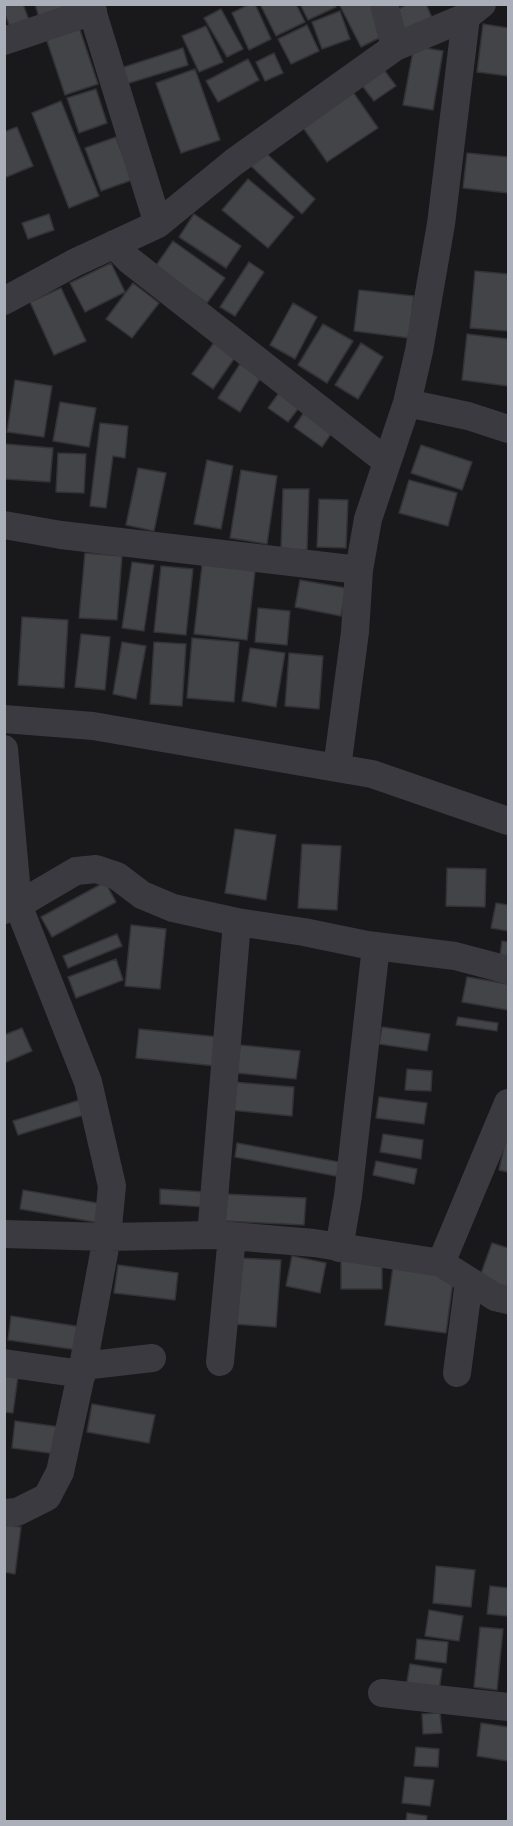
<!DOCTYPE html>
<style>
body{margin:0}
#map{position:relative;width:513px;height:1826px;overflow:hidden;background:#19181b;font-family:"PT Sans",sans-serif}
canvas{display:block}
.frame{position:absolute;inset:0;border:6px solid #abafba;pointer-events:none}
</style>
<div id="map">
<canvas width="513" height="1826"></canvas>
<div class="frame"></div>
</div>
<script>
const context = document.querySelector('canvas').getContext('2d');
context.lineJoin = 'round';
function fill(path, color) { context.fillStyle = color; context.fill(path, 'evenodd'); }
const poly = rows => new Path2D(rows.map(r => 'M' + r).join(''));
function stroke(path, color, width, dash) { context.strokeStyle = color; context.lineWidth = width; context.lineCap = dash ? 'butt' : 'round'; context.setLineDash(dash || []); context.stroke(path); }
const building = poly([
 [4,4,23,4,29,20,10,27,4,12,4,4],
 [35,4,65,4,68,12,40,21,35,4],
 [250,4,255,4,271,39,249,50,232,13,250,4],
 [260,4,296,4,305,22,276,36,260,4],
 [300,4,335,4,336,7,308,20,300,4],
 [339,4,375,4,389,33,361,47,339,4],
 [408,4,426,4,436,27,406,41,393,12,408,4],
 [221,9,243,49,227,57,204,18,221,9],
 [340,11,350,39,322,49,312,22,340,11],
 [78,24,98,84,65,95,45,35,78,24],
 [483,24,508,28,508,76,477,72,483,24],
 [307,25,319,51,291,64,278,39,307,25],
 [206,26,223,62,199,72,182,36,206,26],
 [414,46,443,51,433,110,403,105,414,46],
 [183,48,188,65,126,84,121,68,183,48],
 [274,53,283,73,265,81,256,62,274,53],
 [248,59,259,80,218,102,206,81,248,59],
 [379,63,396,86,374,101,357,79,379,63],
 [195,69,220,140,181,153,156,83,195,69],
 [96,89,107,123,79,133,67,98,96,89],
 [353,92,378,128,327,162,302,126,353,92],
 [61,101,99,196,69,208,32,113,61,101],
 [17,127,33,166,4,178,4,132,17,127],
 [116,137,132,180,101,191,85,148,116,137],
 [265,152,315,199,302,214,251,166,265,152],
 [467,153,508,157,508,193,463,188,467,153],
 [248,179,294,217,268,248,222,210,248,179],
 [49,214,54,230,28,239,22,223,49,214],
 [194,214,241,246,226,268,179,237,194,214],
 [173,241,225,278,207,303,155,267,173,241],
 [249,262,264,272,235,316,220,307,249,262],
 [111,263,125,292,85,312,70,283,111,263],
 [475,271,508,274,508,331,470,328,475,271],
 [133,283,159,303,132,338,106,319,133,283],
 [61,288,86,341,54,355,30,302,61,288],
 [359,290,414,296,409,338,354,331,359,290],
 [293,303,317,317,295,359,270,345,293,303],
 [323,324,353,341,327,383,298,365,323,324],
 [467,334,508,339,508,386,462,380,467,334],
 [215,341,236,356,213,389,192,374,215,341],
 [361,343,383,357,358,399,335,385,361,343],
 [240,364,261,377,240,412,218,398,240,364],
 [15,380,52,386,44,437,7,432,15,380],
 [281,390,301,405,288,422,268,408,281,390],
 [60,402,96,408,89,447,53,441,60,402],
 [307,408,335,428,322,447,294,427,307,408],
 [100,423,128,426,125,458,113,456,106,508,90,506,100,423],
 [5,444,53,448,50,482,4,479,5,444],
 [421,445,472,462,462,490,411,473,421,445],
 [58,453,86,454,84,493,56,492,58,453],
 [207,460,233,466,221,529,194,524,207,460],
 [138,468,166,473,154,531,126,525,138,468],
 [241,470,277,476,267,544,230,538,241,470],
 [409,480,457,493,448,526,399,513,409,480],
 [283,489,309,489,307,550,281,549,283,489],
 [319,499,348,500,346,548,317,547,319,499],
 [85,553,122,556,117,620,79,618,85,553],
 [203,557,256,563,247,640,194,634,203,557],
 [132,562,154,565,144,631,122,628,132,562],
 [161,566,193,569,186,635,154,632,161,566],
 [300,580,346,588,341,616,295,607,300,580],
 [258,608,290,611,287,645,255,642,258,608],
 [22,617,68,620,64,688,18,685,22,617],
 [81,634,110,637,105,690,75,687,81,634],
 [192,638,239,642,234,702,187,698,192,638],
 [122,642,146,646,136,699,113,694,122,642],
 [154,642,186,644,182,706,150,704,154,642],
 [250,648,285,653,276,707,242,701,250,648],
 [289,653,323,656,319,709,285,706,289,653],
 [235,829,276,835,266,900,225,893,235,829],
 [302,844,341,846,337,910,298,908,302,844],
 [447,868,486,869,485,907,446,906,447,868],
 [105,882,116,902,52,937,41,917,105,882],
 [496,903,508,905,508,931,491,928,496,903],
 [131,925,166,929,160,989,125,986,131,925],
 [117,934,122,946,68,968,63,956,117,934],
 [502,941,508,942,508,965,499,963,502,941],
 [116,959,123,980,76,998,68,977,116,959],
 [467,977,508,984,508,1010,462,1002,467,977],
 [458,1017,498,1023,497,1031,456,1025,458,1017],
 [382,1027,430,1034,427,1051,379,1044,382,1027],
 [22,1028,32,1051,4,1063,4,1035,22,1028],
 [139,1029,219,1037,216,1066,136,1058,139,1029],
 [240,1045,300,1051,296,1079,237,1073,240,1045],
 [407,1069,432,1071,431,1091,405,1090,407,1069],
 [233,1082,294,1087,292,1116,230,1110,233,1082],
 [379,1097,427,1103,424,1124,376,1118,379,1097],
 [86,1098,90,1113,18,1135,13,1121,86,1098],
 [383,1134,423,1140,421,1159,380,1152,383,1134],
 [506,1138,508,1139,508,1172,499,1170,506,1138],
 [237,1143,344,1163,341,1177,235,1157,237,1143],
 [376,1161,417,1169,414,1184,373,1175,376,1161],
 [160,1189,206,1192,205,1207,160,1204,160,1189],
 [23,1190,103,1204,100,1223,20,1209,23,1190],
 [224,1194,306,1198,304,1225,223,1221,224,1194],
 [492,1243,508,1248,508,1290,479,1279,492,1243],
 [292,1256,326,1263,320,1293,286,1286,292,1256],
 [239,1258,281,1260,276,1327,233,1324,239,1258],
 [341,1260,382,1260,382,1289,341,1289,341,1260],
 [118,1265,178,1273,175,1300,114,1293,118,1265],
 [393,1266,454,1274,446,1333,385,1325,393,1266],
 [11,1316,82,1327,78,1350,8,1340,11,1316],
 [4,1374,18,1376,13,1413,4,1412,4,1374],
 [92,1404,155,1415,149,1443,87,1432,92,1404],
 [15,1421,68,1428,64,1455,12,1448,15,1421],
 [4,1524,21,1527,15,1574,4,1572,4,1524],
 [436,1566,475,1570,471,1607,433,1603,436,1566],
 [490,1586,508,1588,508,1616,487,1614,490,1586],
 [429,1610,463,1616,459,1641,425,1636,429,1610],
 [480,1627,503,1629,497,1690,474,1687,480,1627],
 [417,1639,448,1642,446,1663,415,1659,417,1639],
 [410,1664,442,1669,439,1691,406,1687,410,1664],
 [440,1713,442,1733,423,1734,422,1714,440,1713],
 [481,1723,508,1727,508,1761,477,1756,481,1723],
 [416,1747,439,1749,438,1767,414,1766,416,1747],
 [405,1777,434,1780,430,1806,402,1803,405,1777],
 [407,1813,427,1816,426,1822,406,1822,407,1813]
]);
const minor = poly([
 [90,4,158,224],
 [384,4,395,47],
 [4,41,93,11],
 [114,244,129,260,386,461],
 [4,301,74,263,158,224,234,162,395,47,466,17,482,4],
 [407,403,468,416,508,429],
 [4,525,61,535,359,570],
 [4,719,93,726,337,768,355,632,359,570,368,519,407,403,419,351,441,224,466,17],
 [4,749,18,905,4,910],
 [337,768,372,774,508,821],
 [237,922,304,932,367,945,455,956,508,970],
 [4,1234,107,1237,83,1366,60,1472,47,1497,17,1512,4,1513],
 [211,1235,237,922,173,908,142,895,117,876,96,869,76,871,18,905,88,1082,112,1186,107,1237,211,1235,232,1236,314,1243,441,1263,495,1297,508,1300],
 [339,1248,348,1196,376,946],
 [441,1263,508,1103],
 [220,1362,232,1236],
 [4,1363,82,1374],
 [83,1366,152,1358],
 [457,1373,469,1281],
 [382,1693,508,1707]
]);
fill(building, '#434448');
stroke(building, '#333337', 1.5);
stroke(minor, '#3a3a40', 28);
</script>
